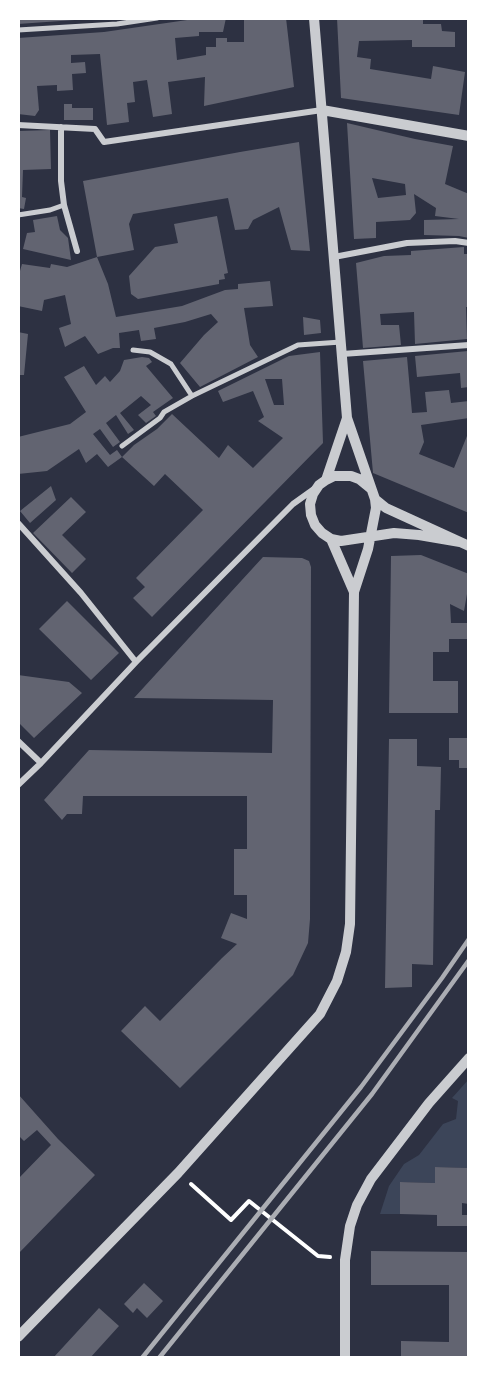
<!DOCTYPE html>
<style>
body{margin:0}
#map{position:relative;width:487px;height:1376px;overflow:hidden;background:#2d3142;font-family:"Roboto Condensed",sans-serif}
canvas{display:block}
.frame{position:absolute;inset:0;border:20px solid #fff;pointer-events:none}
</style>
<div id="map">
<canvas width="487" height="1376"></canvas>
<div class="frame"></div>
</div>
<script>
const context = document.querySelector('canvas').getContext('2d');
context.lineJoin = 'round';
function fill(path, color) { context.fillStyle = color; context.fill(path, 'evenodd'); }
const poly = rows => new Path2D(rows.map(r => 'M' + r).join(''));
function stroke(path, color, width, dash) { context.strokeStyle = color; context.lineWidth = width; context.lineCap = dash ? 'butt' : 'round'; context.setLineDash(dash || []); context.stroke(path); }
const green = poly([
 [469,1079,469,1168,435,1167,435,1183,401,1182,400,1214,380,1214,389,1186,404,1164,419,1155,443,1124,456,1119,458,1101,452,1098]
]);
const building = poly([
 [18,18,89,18,89,19,18,24],
 [201,18,226,18,223,32,199,32,199,36,175,38,177,60,206,55,206,47,216,47,216,38,227,38,227,42,244,42,244,18,286,18,294,87,204,106,205,77,168,82,172,114,153,117,147,80,133,82,135,102,127,103,129,122,107,125,100,54,71,55,71,63,85,62,86,73,72,74,73,90,57,91,57,85,37,86,39,110,35,116,18,114,18,38,104,32],
 [337,18,423,18,423,24,441,24,442,31,455,32,455,47,412,47,412,40,359,41,357,57,371,59,370,69,431,79,433,66,465,72,459,115,341,98],
 [64,104,72,104,72,108,93,108,93,120,64,120],
 [347,123,415,139,453,146,445,184,469,194,469,238,459,236,424,235,424,220,459,219,435,216,436,208,414,194,416,213,410,220,376,222,376,238,354,239],
 [372,178,405,184,406,195,378,198],
 [50,130,51,169,23,170,22,197,26,198,24,209,18,208,18,131],
 [299,142,310,251,291,250,279,207,253,220,248,229,235,230,228,198,133,214,129,224,134,250,97,257,83,181,240,152],
 [57,216,60,230,68,238,71,260,23,249,27,233,35,232,33,220],
 [217,216,228,273,224,274,225,279,219,280,219,284,138,299,131,294,129,276,155,247,178,243,174,224],
 [464,247,464,254,469,254,469,307,466,307,467,339,415,344,414,312,380,314,381,325,399,325,401,345,363,348,356,263,384,256,411,255,411,251],
 [97,257,108,284,116,317,182,306,225,290,238,289,238,284,270,281,273,306,244,308,250,345,258,357,200,387,180,363,204,335,218,322,211,314,185,322,154,328,156,339,141,341,139,330,119,333,120,348,113,348,98,354,85,336,65,347,59,328,71,324,65,295,44,300,42,311,18,306,18,278,22,264,50,268,51,264,67,267],
 [303,317,320,320,321,333,304,335],
 [18,332,28,334,24,375,18,375],
 [468,351,469,387,461,388,460,373,417,377,415,356],
 [320,352,323,443,152,617,133,598,145,587,136,578,203,510,165,474,154,486,122,457,108,467,97,454,86,463,79,449,47,471,18,474,18,437,70,424,86,412,64,377,84,366,96,385,105,376,110,382,120,371,124,360,142,357,149,358,152,362,146,366,173,398,153,412,156,416,146,423,138,415,151,405,141,396,120,413,134,430,128,434,116,415,106,423,120,442,113,447,100,429,93,434,110,455,117,450,122,457,134,445,157,429,172,414,219,458,228,445,253,468,283,438,258,421,264,417,253,391,223,402,218,391,289,356],
 [265,379,282,379,284,405,274,405],
 [407,357,412,413,427,412,425,392,449,390,451,403,469,401,469,418,421,425,424,442,419,454,454,468,469,431,469,513,373,473,363,361],
 [51,486,56,500,30,523,20,511],
 [71,497,86,512,62,535,86,559,72,573,33,533],
 [421,555,469,574,469,595,467,594,464,611,450,604,451,623,467,623,467,639,449,639,449,652,433,652,433,681,458,681,458,713,389,713,391,556],
 [263,557,302,558,309,561,311,567,310,919,308,943,293,975,180,1088,121,1031,145,1006,160,1021,222,958,237,944,221,938,231,913,247,919,247,895,234,895,234,849,247,849,247,796,83,796,82,814,67,814,62,820,44,800,89,750,272,753,273,700,134,698],
 [67,601,119,653,91,680,39,629],
 [18,675,69,682,82,693,34,738,18,722],
 [449,738,469,738,469,768,459,768,459,760,449,760],
 [389,739,417,739,417,766,441,767,440,810,435,810,433,965,412,964,412,987,385,988],
 [18,1094,58,1139,95,1175,18,1254,18,1179,51,1145,37,1130,24,1141,18,1135],
 [435,1167,469,1168,469,1204,462,1203,462,1215,469,1215,469,1226,437,1226,437,1215,400,1214,400,1182,435,1183],
 [371,1251,469,1252,469,1358,401,1358,401,1341,449,1342,449,1285,371,1285],
 [144,1283,163,1301,147,1318,137,1308,133,1313,124,1304],
 [99,1308,119,1326,90,1358,53,1358]
]);
const path = poly([
 [191,1184,231,1220,249,1201,318,1256,330,1257]
]);
const pedestrian = poly([
 [18,30,117,24,157,18],
 [18,215,50,210,64,205],
 [133,350,150,352,171,364,192,396],
 [122,446,160,418,164,412,192,396,298,345,341,342]
]);
const minor = poly([
 [18,125,95,129,104,142,322,110],
 [61,127,61,181,64,205,77,251],
 [334,257,407,243,455,241,469,243],
 [342,354,469,345],
 [18,523,81,593,136,662],
 [18,741,41,763],
 [18,785,41,763,136,662,293,504,314,489]
]);
const tertiary = poly([
 [322,110,469,136],
 [326,480,347,418],
 [370,488,359,479,351,476,334,476,326,480,319,485,313,494,310,504,311,515,315,525,322,533,331,539,341,541,394,533,419,535,460,542],
 [375,499,386,508,469,546],
 [331,539,354,592],
 [18,1337,178,1173,320,1014,337,981,346,952,350,924,354,592,368,549,376,508,375,499,347,418,314,18],
 [345,1358,345,1260,350,1226,357,1205,371,1179,429,1103,469,1058]
]);
const rail = poly([
 [142,1358,361,1087,442,978,469,939],
 [159,1358,372,1094,469,960]
]);
fill(green, '#3c4559');
fill(building, '#626471');
stroke(path, '#fff', 4);
stroke(pedestrian, '#caccd0', 5);
stroke(minor, '#caccd0', 6);
stroke(tertiary, '#caccd0', 10);
stroke(rail, '#abadb3', 4.5);
</script>
